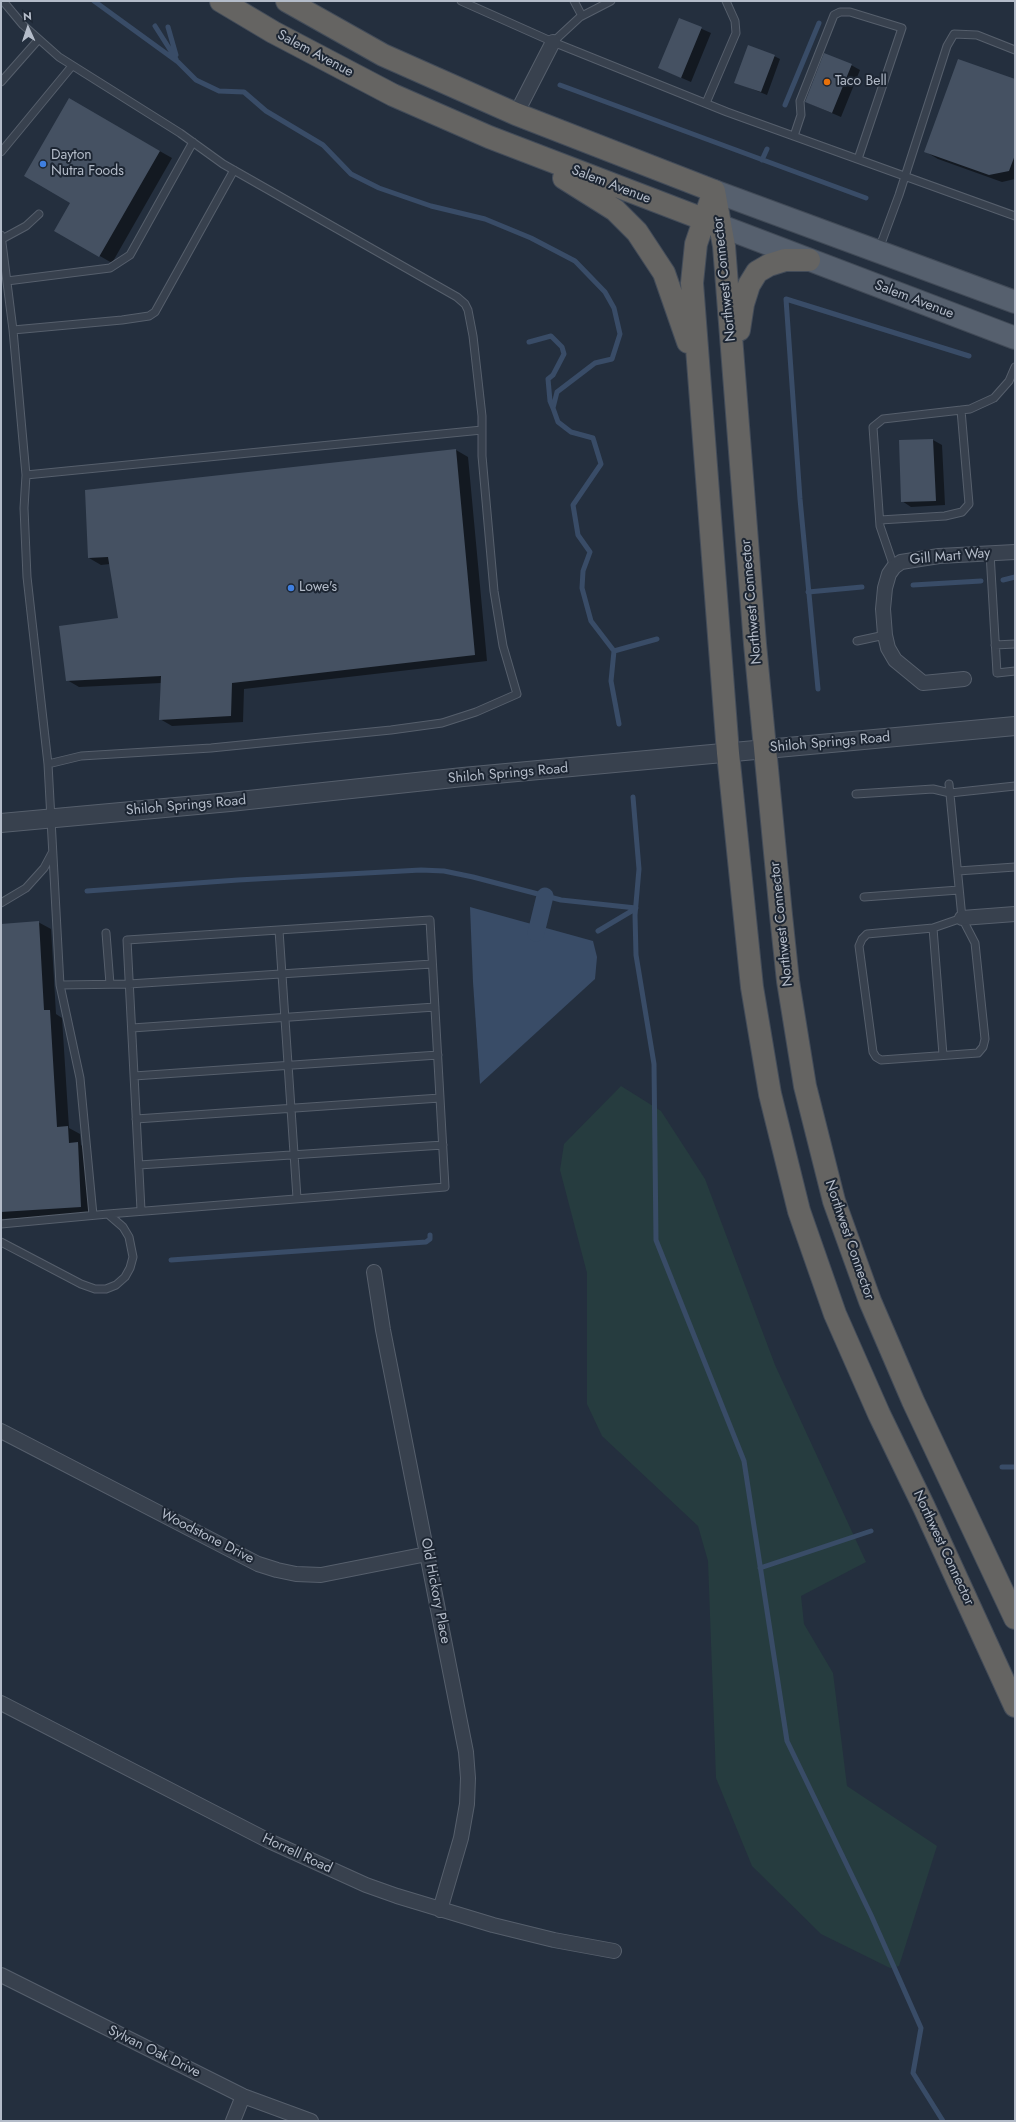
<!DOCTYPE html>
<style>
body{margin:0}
#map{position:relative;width:1016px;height:2122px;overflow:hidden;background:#242f3e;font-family:Jost,sans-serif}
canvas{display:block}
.frame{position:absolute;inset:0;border:2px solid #b4bcc9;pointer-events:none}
.north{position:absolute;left:8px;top:8px;width:40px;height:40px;-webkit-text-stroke:3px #1d2633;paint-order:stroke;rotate:357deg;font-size:11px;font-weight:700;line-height:16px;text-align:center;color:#b4bcc9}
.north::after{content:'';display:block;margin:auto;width:14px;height:18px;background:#b4bcc9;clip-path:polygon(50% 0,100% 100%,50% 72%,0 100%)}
</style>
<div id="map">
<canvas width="1016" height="2122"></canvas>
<div class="frame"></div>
<div class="north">N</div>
</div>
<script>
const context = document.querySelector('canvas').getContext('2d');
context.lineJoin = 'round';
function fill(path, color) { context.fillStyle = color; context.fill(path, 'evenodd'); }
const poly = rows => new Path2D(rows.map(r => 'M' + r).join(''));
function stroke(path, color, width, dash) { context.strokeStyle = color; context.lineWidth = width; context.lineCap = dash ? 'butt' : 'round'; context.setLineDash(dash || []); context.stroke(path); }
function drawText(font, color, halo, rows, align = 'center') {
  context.font = font + ' Jost,sans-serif'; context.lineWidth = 4; context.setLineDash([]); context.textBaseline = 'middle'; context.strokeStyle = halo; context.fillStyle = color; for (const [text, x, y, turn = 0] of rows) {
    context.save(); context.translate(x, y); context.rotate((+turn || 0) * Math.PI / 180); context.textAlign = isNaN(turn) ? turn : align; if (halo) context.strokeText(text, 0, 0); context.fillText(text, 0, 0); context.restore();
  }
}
const green = poly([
 [621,1086,661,1111,705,1179,775,1365,866,1562,801,1596,804,1624,833,1673,847,1786,937,1846,899,1966,890,1968,821,1934,752,1866,716,1778,708,1561,698,1526,602,1436,587,1404,587,1273,560,1170,564,1144]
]);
const water = poly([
 [470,907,593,941,597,957,595,979,480,1084,473,982]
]);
const shadow = poly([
 [679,19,711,33,691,82,659,68],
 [774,56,780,59,767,95,735,82],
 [851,65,860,70,841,117,806,102],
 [1015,80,1015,179,1002,182,938,159,926,152],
 [69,100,172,158,112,263,55,230,72,202],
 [933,440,942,445,945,505,911,507,902,501,900,441],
 [456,450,468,457,487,661,244,689,243,722,172,726,160,719,161,683,79,687,67,680,119,619,110,564,101,565,89,558],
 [38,922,51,929,56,1014,62,1018,69,1128,80,1134,81,1145,90,1151,93,1214,1,1219,1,925]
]);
const stream = poly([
 [94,1,178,62,196,80,219,91,244,92,266,111,323,145,351,174,379,188,431,206,485,219,531,238,575,261,605,292,614,308,620,334,612,359,595,363,557,392,553,408,558,422,571,432,593,438,601,464,573,505,578,535,590,552,583,571,582,588,591,621,614,651,611,681,619,724],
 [155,26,176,59],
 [168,27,176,55],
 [560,85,866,198],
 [785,105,819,23],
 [762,160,767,149],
 [529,342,551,336,562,347,564,354,553,375,548,379,550,401,553,408],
 [1003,580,1015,577],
 [913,585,981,581],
 [808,592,862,587],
 [614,651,657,639],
 [818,689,800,499,786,299,969,356],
 [633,797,639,869,635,915,636,955,654,1064,656,1240,744,1461,787,1741,871,1915,921,2028,913,2073,943,2121],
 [87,891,238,880,421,870,444,871,473,877,561,900,636,908],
 [598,931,635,909],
 [171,1260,426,1242,430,1239,430,1235],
 [1002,1467,1015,1467],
 [760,1568,871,1531]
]);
const canal = poly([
 [536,933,545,896]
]);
const building = poly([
 [679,18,702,27,681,78,658,68],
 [748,45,775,55,761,92,734,83],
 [824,53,852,64,832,113,805,102],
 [958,59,1015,79,1015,155,1009,171,989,175,924,152],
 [69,98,160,151,99,257,54,231,70,203,24,176],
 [933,439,936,501,901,502,899,440],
 [456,449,475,655,232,683,231,716,159,720,161,676,66,681,59,626,118,618,108,557,88,558,85,490],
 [39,921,44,1010,50,1010,57,1127,68,1126,69,1143,78,1142,81,1207,1,1212,1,924]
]);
const service = poly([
 [3,1,23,25,59,57,180,133,223,164,457,297,465,304,468,310,473,336,482,416,482,456,494,591,503,646,517,694,476,712,442,723,391,730,211,748,81,756,48,764],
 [461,1,553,42,580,17,611,1],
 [574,1,582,16],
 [553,42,727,112,1015,216],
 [1,82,38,40],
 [706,103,736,33,735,21,726,1],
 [794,136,801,115,800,101,834,15,840,12,850,12,902,28,858,159],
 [1,152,72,66],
 [1,235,13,330,26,475,24,508,27,577,48,764,60,985,80,1078,93,1215],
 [2,239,26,226,39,214],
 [879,249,899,195,947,46,954,34,977,35,1015,50],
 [7,281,110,268,130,255,193,142],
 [13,330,122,320,149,316,155,312,234,170],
 [26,475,482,430],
 [880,520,945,516,962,512,969,504,961,410],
 [990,553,997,673,1015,671],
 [894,567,880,526,873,427,883,419,970,409,994,398,1009,381,1015,367],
 [857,641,885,635],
 [995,645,1015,644],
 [949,784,962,918,975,943,985,1039,983,1047,978,1053,881,1060,876,1057,873,1052,859,946,862,939,867,934,933,928,962,918],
 [856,794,933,789,950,793,1015,786],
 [958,871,1015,867],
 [864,897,959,890],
 [1,903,26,888,44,868,52,853],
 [933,928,943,1055],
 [279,930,297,1198],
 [106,933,110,984],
 [60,985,129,984,432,964],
 [132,1028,435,1007],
 [134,1076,438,1055],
 [136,1119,440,1098],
 [139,1165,443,1145],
 [108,1214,445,1187,430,920,127,940,141,1210],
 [1,1224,108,1214,123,1227,129,1237,133,1257,130,1268,125,1277,116,1285,106,1289,95,1289,81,1284,1,1242]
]);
const minor = poly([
 [516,114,553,42],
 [964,679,923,683,895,660,888,648,885,635,883,609,885,588,889,574,894,567,901,562,939,556,1015,552],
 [962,918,1015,914],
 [374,1272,383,1330,466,1752,468,1778,467,1804,461,1838,440,1910],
 [1,1431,258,1564,277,1570,296,1574,321,1575,427,1554],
 [1,1703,269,1841,366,1885,397,1896,493,1925,554,1940,614,1951],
 [1,1975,243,2096,311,2121],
 [233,2121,243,2096]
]);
const tertiary = poly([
 [1,823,230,802,463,777,1015,726]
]);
const primary = poly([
 [714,191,1015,302],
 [721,226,1015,338]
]);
const trunk = poly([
 [221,1,273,32,393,95,489,137,716,224],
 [287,1,383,55,516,114,714,191],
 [564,178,615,210,637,232,664,273,688,342],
 [714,191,696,244,692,283,728,753,752,987,770,1094,799,1211,835,1314,879,1414,924,1507,1015,1706],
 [714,191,724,246,755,644,781,915,788,981,805,1086,834,1201,870,1301,913,1401,1015,1618],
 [739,330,743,304,749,285,757,272,769,265,785,260,809,260]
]);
const markers = [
 [827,82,4,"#e8710a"],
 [43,164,4,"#3f7fe0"],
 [291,588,4,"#3f7fe0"]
];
const streetNames = [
 ["Salem Avenue",315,54,28],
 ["Salem Avenue",611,185,21],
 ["Northwest Connector",725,279,-96],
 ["Salem Avenue",914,300,21],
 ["Gill Mart Way",950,557,-5],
 ["Northwest Connector",752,602,-95],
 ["Shiloh Springs Road",830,743,-5],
 ["Shiloh Springs Road",508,774,-5],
 ["Shiloh Springs Road",186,806,-5],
 ["Northwest Connector",782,924,-96],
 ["Northwest Connector",849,1240,71],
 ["Woodstone Drive",207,1537,27],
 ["Northwest Connector",943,1548,65],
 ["Old Hickory Place",435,1591,79],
 ["Horrell Road",297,1854,25],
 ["Sylvan Oak Drive",154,2052,26]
];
const poiNames = [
 ["Taco Bell",835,82],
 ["Dayton",51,156],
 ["Nutra Foods",51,172],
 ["Lowe's",299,588]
];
fill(green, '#263c3f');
fill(water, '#394c67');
fill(shadow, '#0007');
stroke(stream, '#394c67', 5);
stroke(canal, '#394c67', 17);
fill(building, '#455162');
stroke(service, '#565f6c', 9);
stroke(minor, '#565f6c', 16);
stroke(tertiary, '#565f6c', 20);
stroke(primary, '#414a57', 24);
stroke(trunk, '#434c59', 24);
stroke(service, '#38414e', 7);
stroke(minor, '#38414e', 14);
stroke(tertiary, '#38414e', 18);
stroke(primary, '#56606e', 22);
stroke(trunk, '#656462', 22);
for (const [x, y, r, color] of markers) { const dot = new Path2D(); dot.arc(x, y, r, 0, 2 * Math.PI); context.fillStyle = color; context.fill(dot); stroke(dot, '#1d2633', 1.5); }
drawText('14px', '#b4bcc9', '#1d2633', streetNames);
drawText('14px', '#b4bcc9', '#1d2633', poiNames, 'left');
</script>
